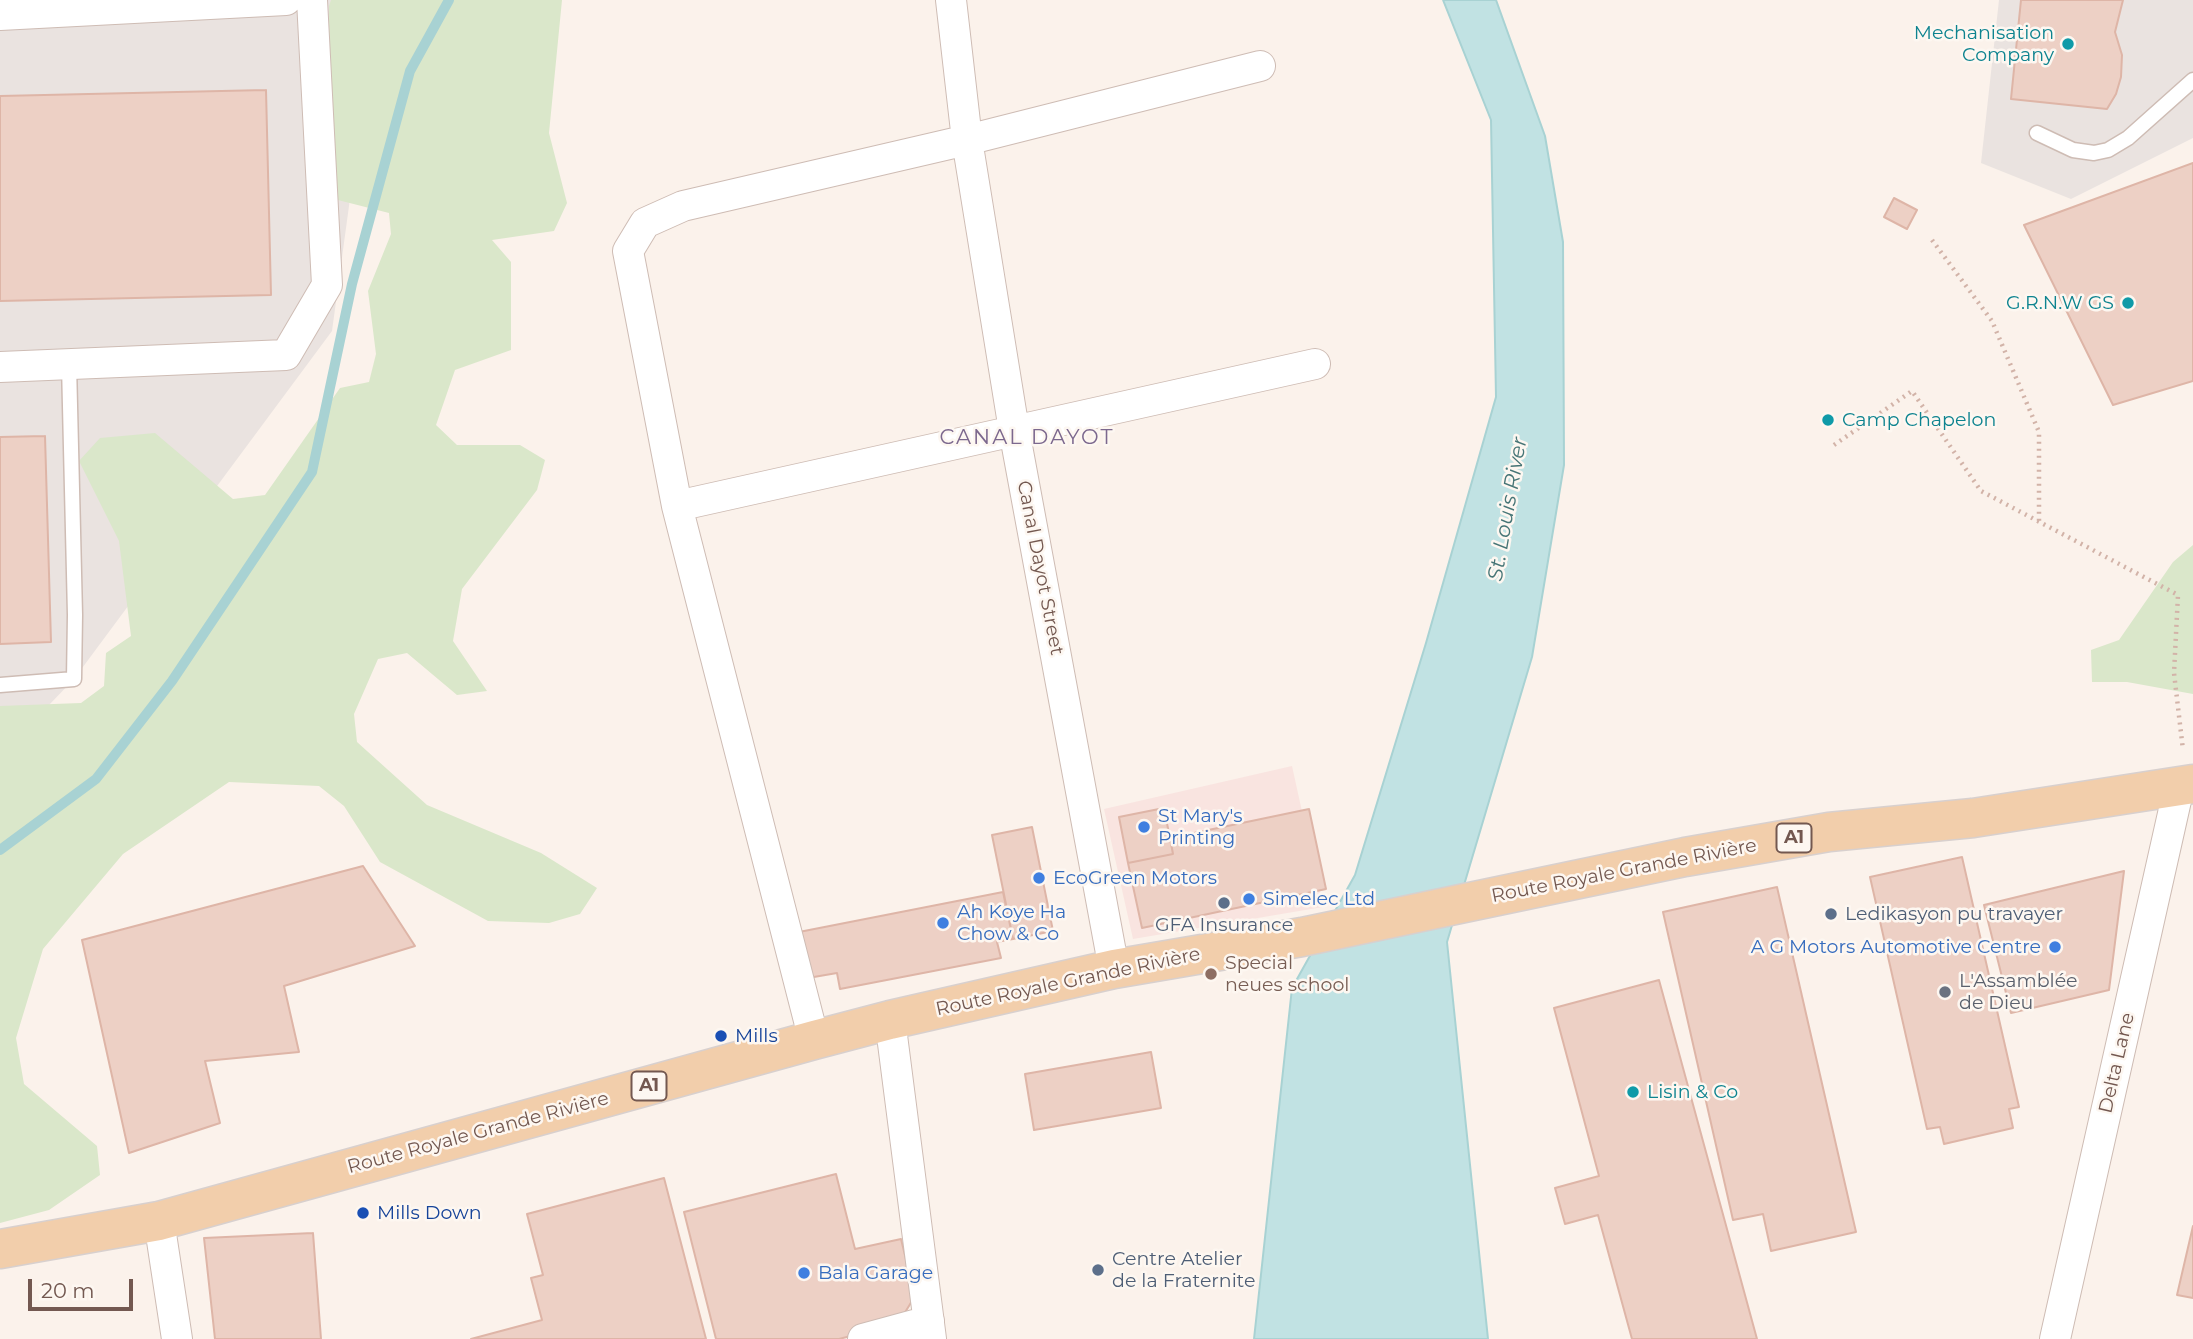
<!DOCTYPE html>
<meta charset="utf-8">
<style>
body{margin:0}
#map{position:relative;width:2193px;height:1339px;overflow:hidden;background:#fbf2eb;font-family:Montserrat,sans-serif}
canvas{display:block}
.scale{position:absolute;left:28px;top:1279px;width:105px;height:32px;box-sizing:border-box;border:4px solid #735850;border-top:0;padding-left:9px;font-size:21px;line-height:24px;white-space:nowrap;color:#735850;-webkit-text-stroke:5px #fdf7f1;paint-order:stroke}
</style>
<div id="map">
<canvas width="2193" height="1339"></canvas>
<div class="scale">20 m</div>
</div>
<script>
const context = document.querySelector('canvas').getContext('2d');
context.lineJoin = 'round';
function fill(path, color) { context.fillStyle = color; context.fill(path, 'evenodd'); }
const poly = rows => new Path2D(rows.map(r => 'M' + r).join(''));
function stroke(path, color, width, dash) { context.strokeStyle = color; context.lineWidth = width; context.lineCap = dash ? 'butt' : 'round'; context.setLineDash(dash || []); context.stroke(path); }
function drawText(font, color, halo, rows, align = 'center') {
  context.font = font + ' Montserrat,sans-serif'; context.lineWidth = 5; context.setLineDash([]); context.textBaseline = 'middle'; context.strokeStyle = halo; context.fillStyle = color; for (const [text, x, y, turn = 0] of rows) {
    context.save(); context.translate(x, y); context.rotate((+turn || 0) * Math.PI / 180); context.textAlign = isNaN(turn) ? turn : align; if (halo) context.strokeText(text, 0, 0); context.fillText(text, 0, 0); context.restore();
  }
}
const commercial = poly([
 [1292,766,1323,907,1133,939,1104,809]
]);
const industrial = poly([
 [0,0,377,0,332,331,74,679,0,756],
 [1999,0,2193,0,2193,138,2071,199,1981,163]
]);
const green = poly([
 [331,0,562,0,549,133,567,203,554,231,492,240,511,262,511,350,455,370,436,425,457,445,520,445,545,460,537,490,462,589,453,641,487,691,457,695,407,653,378,659,354,714,357,742,427,805,541,853,597,888,580,914,549,923,488,921,380,862,344,806,319,786,229,782,123,854,43,949,16,1038,24,1084,97,1146,100,1175,49,1210,0,1223,0,706,81,703,104,686,106,653,131,636,119,541,79,461,100,438,155,433,233,499,265,495,340,388,369,382,376,354,368,291,391,234,389,213,330,198,329,6],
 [2193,545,2193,694,2127,682,2092,682,2091,650,2119,640,2173,562]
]);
const water = poly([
 [1443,0,1496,0,1545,136,1563,242,1564,465,1532,657,1447,942,1488,1339,1254,1339,1292,988,1355,875,1426,643,1496,397,1491,120,1443,0]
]);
const stream = poly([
 [0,850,96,779,172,681,312,472,352,284,410,71,449,0]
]);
const building = poly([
 [2021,0,2123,0,2115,32,2122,55,2121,77,2116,94,2107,109,2011,99,2021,0],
 [266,90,271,295,0,301,0,96,266,90],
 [2193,163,2193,381,2113,405,2024,225,2193,163],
 [1894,198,1917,210,1907,229,1884,217,1894,198],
 [45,436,51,642,0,644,0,437,45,436],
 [1164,808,1173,854,1128,863,1119,817,1164,808],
 [1309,809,1326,889,1142,928,1128,863,1173,854,1170,838,1309,809],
 [1032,827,1053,931,1013,939,992,835,1032,827],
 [1962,857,2019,1107,2009,1109,2013,1128,1944,1144,1940,1127,1927,1129,1870,877,1962,857],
 [363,866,415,946,284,986,299,1052,205,1061,220,1123,129,1153,82,940,363,866],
 [2124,871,2109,990,2011,1013,1984,905,2124,871],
 [1777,887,1856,1232,1771,1251,1763,1214,1733,1220,1663,912,1777,887],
 [1003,892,1013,939,997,942,1001,958,840,989,837,973,808,978,799,932,1003,892],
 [1659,980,1757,1339,1632,1339,1598,1215,1565,1224,1555,1188,1599,1176,1554,1008,1659,980],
 [1151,1052,1161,1108,1034,1130,1025,1074,1151,1052],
 [836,1174,855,1249,901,1239,915,1296,898,1324,839,1339,716,1339,684,1212,836,1174],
 [664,1178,706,1339,471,1339,542,1320,531,1278,543,1275,527,1214,664,1178],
 [2193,1226,2193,1298,2177,1295,2193,1226],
 [313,1233,321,1339,215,1339,204,1238,313,1233]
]);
const path = poly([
 [1932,240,1992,321,2039,432,2039,522],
 [1834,445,1912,391,1981,491,2178,595,2174,673,2183,750]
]);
const lane = poly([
 [2037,133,2073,150,2094,153,2108,150,2128,138,2193,80],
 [0,685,74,679,75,615,69,364]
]);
const street = poly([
 [951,0,967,140,1014,430,1114,969],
 [0,15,286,0],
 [0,367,286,355,327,285,312,0],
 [677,506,1315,364],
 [890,1020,931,1339],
 [814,1040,677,506,628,251,645,223,683,206,967,140,1260,66],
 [159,1221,177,1339],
 [863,1339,929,1321],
 [2055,1339,2179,787]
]);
const primary = poly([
 [0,1249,159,1221,814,1040,890,1020,1114,969,1302,937,1685,857,1829,832,1973,818,2193,784]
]);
const markers = [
 [2068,44,7,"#0f9aa8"],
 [2128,303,7,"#0f9aa8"],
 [1828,420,7,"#0f9aa8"],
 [1144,827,7,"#3f7fe0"],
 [1039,878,7,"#3f7fe0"],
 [1249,899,7,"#3f7fe0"],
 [1224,903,7,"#5c6f8a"],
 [1831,914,7,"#5c6f8a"],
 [943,923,7,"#3f7fe0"],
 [2055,947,7,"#3f7fe0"],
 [1211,974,7,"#8d6e63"],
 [1945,992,7,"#6b7280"],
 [721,1036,7,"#1a4fb4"],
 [1633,1092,7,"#0f9aa8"],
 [363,1213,7,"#1a4fb4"],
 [1098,1270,7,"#5c6f8a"],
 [804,1273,7,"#3f7fe0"]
];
const shields = [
 [1794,838,35],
 [649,1086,35]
];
const shieldNames = [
 ["A1",1794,838],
 ["A1",649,1086]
];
const cultureNames = [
 ["Mechanisation",2054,33],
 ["Company",2054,55],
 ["G.R.N.W GS",2114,303],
 ["Camp Chapelon",1842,420,"left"],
 ["Lisin & Co",1647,1092,"left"]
];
const streetNames = [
 ["Canal Dayot Street",1040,568,79],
 ["Route Royale Grande Rivière",1624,871,-11],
 ["Route Royale Grande Rivière",1068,982,-12],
 ["Delta Lane",2117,1063,-77],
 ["Route Royale Grande Rivière",478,1133,-15]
];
const shopNames = [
 ["St Mary's",1158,816],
 ["Printing",1158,838],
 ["EcoGreen Motors",1053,878],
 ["Simelec Ltd",1263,899],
 ["Ah Koye Ha",957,912],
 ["Chow & Co",957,934],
 ["A G Motors Automotive Centre",2041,947,"right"],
 ["Bala Garage",818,1273]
];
const serviceNames = [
 ["Ledikasyon pu travayer",1845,914],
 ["GFA Insurance",1224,925,"center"],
 ["Centre Atelier",1112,1259],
 ["de la Fraternite",1112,1281]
];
const educationNames = [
 ["Special",1225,963],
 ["neues school",1225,985]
];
const worshipNames = [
 ["L'Assamblée",1959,981],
 ["de Dieu",1959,1003]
];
const transitNames = [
 ["Mills",735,1036],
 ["Mills Down",377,1213]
];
const neighbourhoodNames = [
 ["CANAL DAYOT",1027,438]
];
const waterNames = [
 ["St. Louis River",1508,509,-80]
];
fill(commercial, '#f9e4e0');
fill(industrial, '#eae3e0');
fill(green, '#dae7ca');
fill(water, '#c1e2e3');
stroke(water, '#a8d2d3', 2);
stroke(stream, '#a8d2d3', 10);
fill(building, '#edd0c5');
stroke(building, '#deb5a7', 2);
stroke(lane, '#cebcb4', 17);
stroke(street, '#cebcb4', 32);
stroke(primary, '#d8d0ce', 41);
stroke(path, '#d2b3a8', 4.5, [2, 5]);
stroke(lane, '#fff', 14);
stroke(street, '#fff', 30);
stroke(primary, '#f2ceab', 38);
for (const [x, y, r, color] of markers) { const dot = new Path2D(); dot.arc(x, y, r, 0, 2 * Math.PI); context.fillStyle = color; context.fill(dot); stroke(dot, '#fdf7f1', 2.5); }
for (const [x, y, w] of shields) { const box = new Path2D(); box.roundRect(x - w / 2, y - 14.5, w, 29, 5); context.fillStyle = '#fdf7f1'; context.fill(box); stroke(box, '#735850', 2); }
drawText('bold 18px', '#735850', null, shieldNames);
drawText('19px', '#0d838f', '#fdf7f1', cultureNames, 'right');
drawText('19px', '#735850', '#fdf7f1', streetNames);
drawText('19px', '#366cbe', '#fdf7f1', shopNames, 'left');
drawText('19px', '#4e5e75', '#fdf7f1', serviceNames, 'left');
drawText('19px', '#785e54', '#fdf7f1', educationNames, 'left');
drawText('19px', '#5b616d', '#fdf7f1', worshipNames, 'left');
drawText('19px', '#164399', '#fdf7f1', transitNames, 'left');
context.letterSpacing = '2px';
drawText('21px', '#7c688e', '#fdf7f1', neighbourhoodNames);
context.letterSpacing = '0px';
drawText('italic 21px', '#467576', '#fdf7f1', waterNames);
</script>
